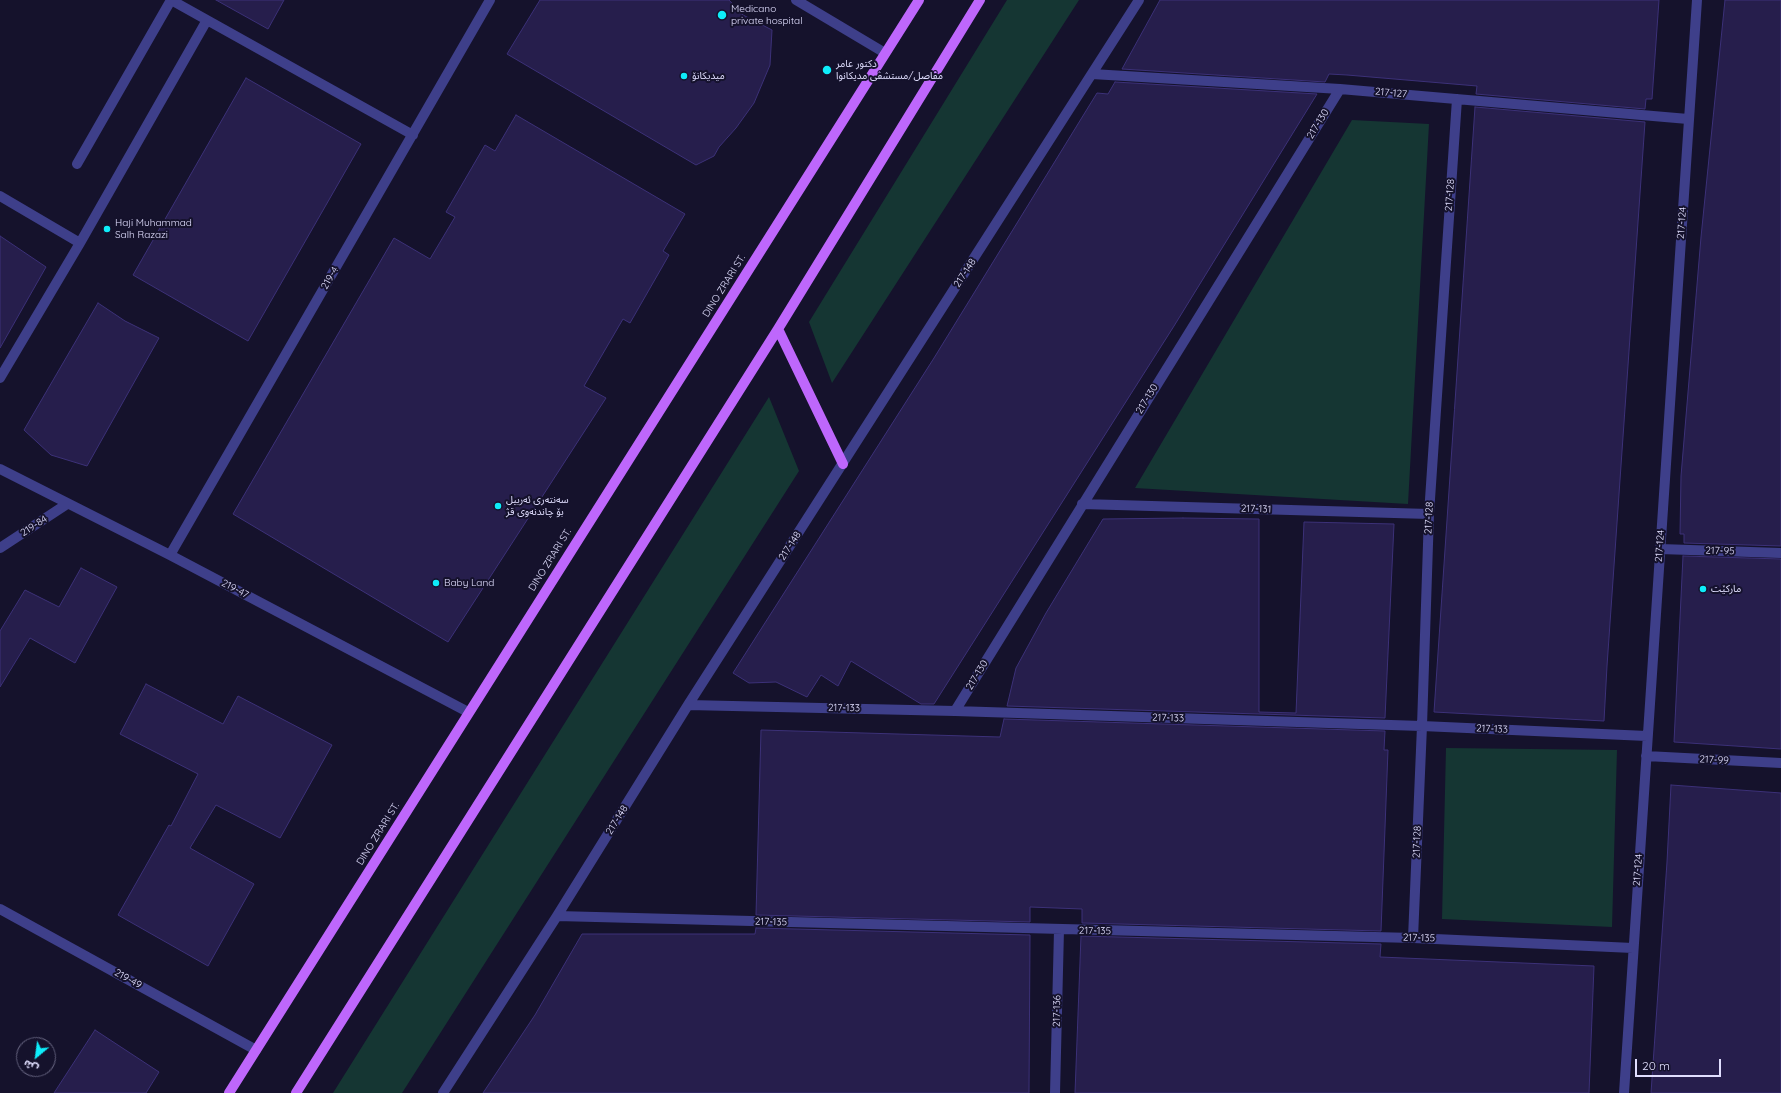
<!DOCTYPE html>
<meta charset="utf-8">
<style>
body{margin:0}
#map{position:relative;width:1781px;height:1093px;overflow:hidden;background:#15122c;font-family:Quicksand,"Noto Sans Arabic",sans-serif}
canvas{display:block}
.north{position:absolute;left:16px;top:1037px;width:40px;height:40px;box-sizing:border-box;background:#15122c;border:1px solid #666480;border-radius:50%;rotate:209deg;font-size:11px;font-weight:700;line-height:16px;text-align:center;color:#e0defe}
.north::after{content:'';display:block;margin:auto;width:14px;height:18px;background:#0eedfa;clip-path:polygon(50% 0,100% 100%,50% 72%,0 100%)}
.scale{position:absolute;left:1635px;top:1059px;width:86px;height:18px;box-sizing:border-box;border:2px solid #e0defe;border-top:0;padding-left:5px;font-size:12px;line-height:14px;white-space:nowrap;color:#e0defe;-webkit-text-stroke:3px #15122c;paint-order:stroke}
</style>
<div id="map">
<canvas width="1781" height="1093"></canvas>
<div class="north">ش</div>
<div class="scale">20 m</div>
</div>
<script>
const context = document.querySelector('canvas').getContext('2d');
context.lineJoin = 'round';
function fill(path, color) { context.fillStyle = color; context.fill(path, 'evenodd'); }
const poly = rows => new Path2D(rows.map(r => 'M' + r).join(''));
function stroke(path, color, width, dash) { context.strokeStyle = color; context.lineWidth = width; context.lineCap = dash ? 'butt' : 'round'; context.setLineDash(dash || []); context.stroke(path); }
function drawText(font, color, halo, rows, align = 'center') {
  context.font = font + ' Quicksand,"Noto Sans Arabic",sans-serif'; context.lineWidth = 4; context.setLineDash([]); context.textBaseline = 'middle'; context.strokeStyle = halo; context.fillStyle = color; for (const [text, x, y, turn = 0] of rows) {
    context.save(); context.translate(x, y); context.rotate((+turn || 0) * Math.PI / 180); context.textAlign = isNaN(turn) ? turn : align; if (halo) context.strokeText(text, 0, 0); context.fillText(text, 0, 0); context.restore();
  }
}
const green = poly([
 [1007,0,1079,0,832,383,809,322],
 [1352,120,1429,124,1408,504,1135,488],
 [769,397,799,471,402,1093,333,1093],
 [1446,748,1617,750,1612,927,1442,919]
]);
const building = poly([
 [216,0,284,0,268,29,216,0],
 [540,0,729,0,743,15,772,30,770,65,754,103,736,128,719,147,714,156,696,165,507,54,540,0],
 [1160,0,1659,0,1652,99,1646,99,1645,109,1476,94,1477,86,1347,75,1329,74,1325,82,1122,69,1160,0],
 [1725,0,1781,0,1781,546,1684,543,1684,534,1680,534,1681,476,1701,237,1725,0],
 [246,78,361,144,248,341,133,275,246,78],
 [1115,82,1317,94,1174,326,934,704,921,704,851,661,838,686,821,675,807,697,776,682,749,683,733,673,934,358,1097,93,1108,94,1115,82],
 [1475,107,1645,122,1607,666,1604,721,1434,712,1475,107],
 [516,115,685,214,663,251,669,255,630,323,623,319,584,386,606,398,448,642,233,514,394,238,430,259,455,217,446,212,485,145,495,151,516,115],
 [0,236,46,267,0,348,0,236],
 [98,303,125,321,159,338,87,466,51,455,24,430,98,303],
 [1183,518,1259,519,1259,712,1296,713,1304,522,1394,524,1385,718,1007,706,1016,668,1046,613,1103,519,1183,518],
 [1683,556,1781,559,1781,749,1674,742,1683,556],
 [81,568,117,587,75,663,30,638,0,687,0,631,25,590,59,607,81,568],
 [146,684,223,724,238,696,332,745,280,838,216,805,190,848,254,884,208,966,118,915,169,825,171,826,198,774,120,734,146,684],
 [1004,719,1385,731,1384,750,1388,750,1381,931,1082,923,1082,909,1030,907,1030,922,756,915,761,730,1000,737,1004,719],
 [1671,785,1781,793,1781,1093,1651,1093,1667,862,1671,785],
 [756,928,1030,935,1029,1093,483,1093,535,1015,582,934,755,934,756,928],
 [1081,936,1381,944,1380,957,1594,966,1589,1093,1075,1093,1081,936],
 [95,1030,159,1072,146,1093,54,1093,95,1030]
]);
const minor = poly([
 [171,0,413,135],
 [796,0,885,53],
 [1092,74,1340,89,1688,119],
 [77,164,171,0],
 [0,196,80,243],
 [0,378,80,243,207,20],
 [0,469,170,555,468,712],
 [1082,504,1429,514],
 [0,548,67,504],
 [1660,549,1781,553],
 [170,555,490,0],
 [688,705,955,711,1422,726,1647,736],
 [955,711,1340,89],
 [1646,756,1781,763],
 [0,909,256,1050],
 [557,916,1413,938,1633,948],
 [1413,938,1422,726,1429,514,1457,99],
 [443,1093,557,916,688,705,1139,0],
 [1055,1093,1059,930],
 [1624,1093,1697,0]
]);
const major = poly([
 [778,329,843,464],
 [229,1093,919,0],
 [296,1093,778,329,980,0]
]);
const markers = [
 [722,15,5,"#0eedfa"],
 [827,70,5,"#0eedfa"],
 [684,76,4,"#0eedfa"],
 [107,229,4,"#0eedfa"],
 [498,506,4,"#0eedfa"],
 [436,583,4,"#0eedfa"],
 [1703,589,4,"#0eedfa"]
];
const poiNames = [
 ["Medicano",731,9],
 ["private hospital",731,21],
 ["دكتور عامر",836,64],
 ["مفاصل/مستشفى مديكانوا",836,76],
 ["میدیکانۆ",692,76],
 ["Haji Muhammad",115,223],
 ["Salh Razazi",115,235],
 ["سەنتەری ئەربیل",506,500],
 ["بۆ چاندنەوی قژ",506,512],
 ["Baby Land",444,583],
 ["مارکێت",1711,589]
];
const streetNames = [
 ["217-127",1391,93,5],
 ["217-130",1318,124,-58],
 ["217-128",1450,195,-86],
 ["217-124",1682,223,-86],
 ["217-148",965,273,-57],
 ["219-4",330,278,-60],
 ["DINO ZRARI ST.",724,286,-58],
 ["217-130",1147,399,-58],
 ["217-131",1256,509,2],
 ["217-128",1429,518,-87],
 ["219-84",34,526,-33],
 ["217-148",790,546,-57],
 ["217-124",1660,546,-86],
 ["217-95",1720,551,2],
 ["DINO ZRARI ST.",550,560,-58],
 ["219-47",235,589,28],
 ["217-130",977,675,-59],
 ["217-133",844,708,1],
 ["217-133",1168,718,2],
 ["217-133",1492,729,3],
 ["217-99",1714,760,3],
 ["217-148",617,820,-58],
 ["DINO ZRARI ST.",378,834,-58],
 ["217-128",1417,842,-88],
 ["217-124",1638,870,-86],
 ["217-135",771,922,2],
 ["217-135",1095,931,1],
 ["217-135",1419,938,2],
 ["219-49",128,979,29],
 ["217-136",1057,1011,-89]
];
fill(green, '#153633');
fill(building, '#261e4c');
stroke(building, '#3c3178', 1);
stroke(minor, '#3e3f8a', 10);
stroke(major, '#be67fc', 10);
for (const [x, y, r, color] of markers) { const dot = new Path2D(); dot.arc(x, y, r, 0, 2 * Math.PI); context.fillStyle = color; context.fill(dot); stroke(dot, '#15122c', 1.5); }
drawText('10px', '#e0defe', '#15122c', poiNames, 'left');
drawText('10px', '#e0defe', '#15122c', streetNames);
</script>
